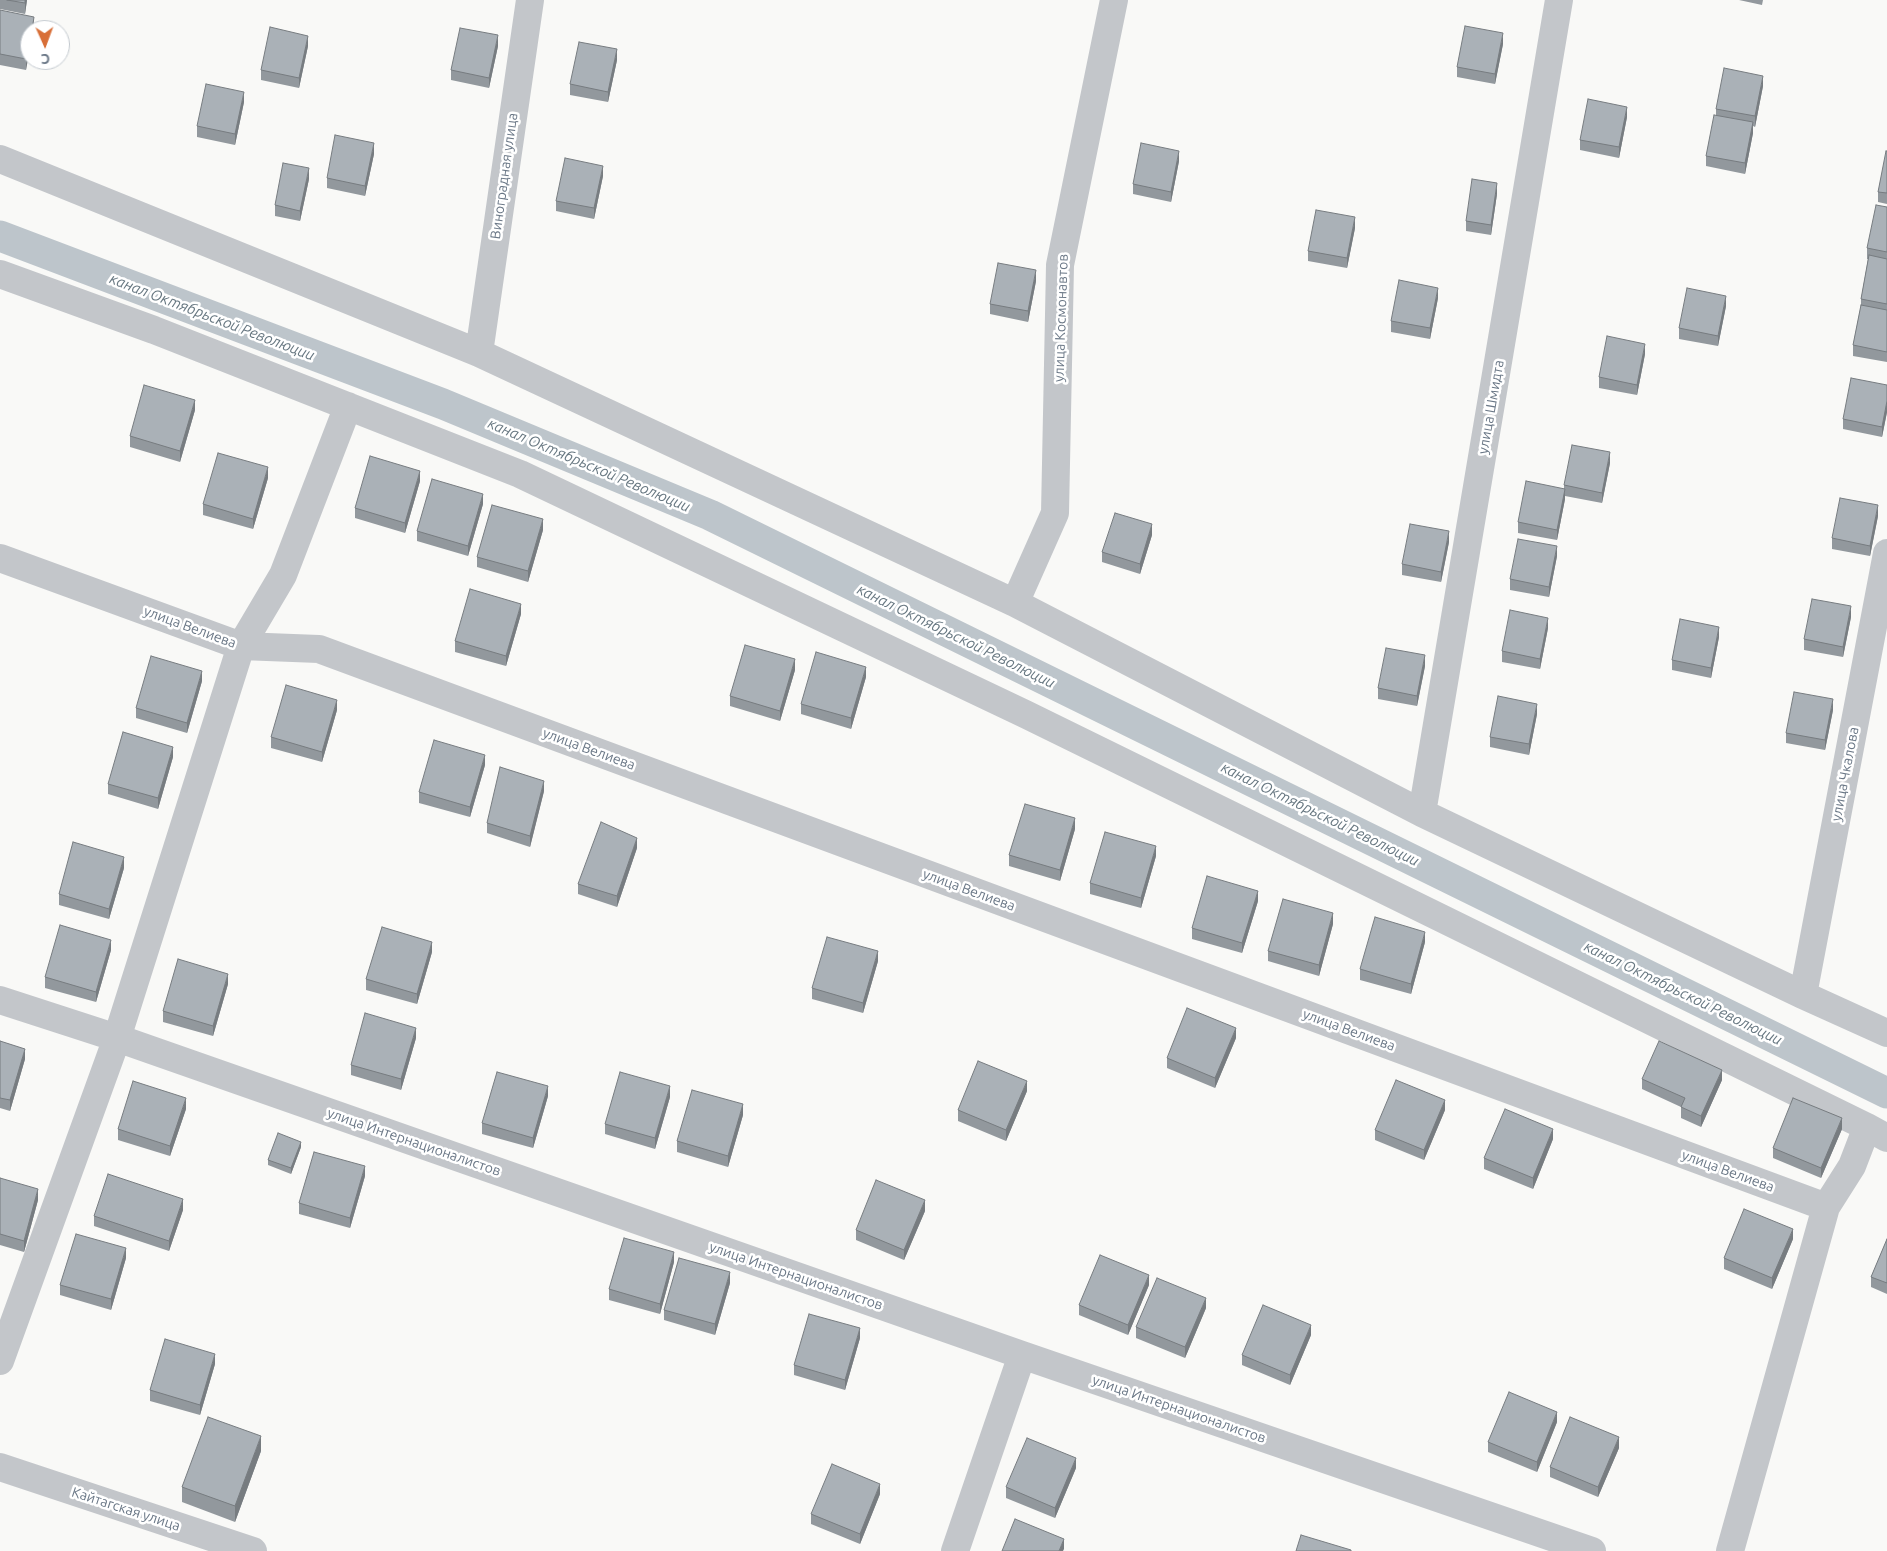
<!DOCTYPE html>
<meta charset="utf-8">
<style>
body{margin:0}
#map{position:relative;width:1887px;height:1551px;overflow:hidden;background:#f9f9f7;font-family:Ubuntu,sans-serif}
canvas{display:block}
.north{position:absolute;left:20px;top:20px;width:50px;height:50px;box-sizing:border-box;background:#fff;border:1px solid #c3c9cf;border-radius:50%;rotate:178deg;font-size:14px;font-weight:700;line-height:20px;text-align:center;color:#6a7786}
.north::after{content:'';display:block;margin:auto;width:18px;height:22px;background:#d86f38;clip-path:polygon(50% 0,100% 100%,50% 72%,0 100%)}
</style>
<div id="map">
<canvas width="1887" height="1551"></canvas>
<div class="north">С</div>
</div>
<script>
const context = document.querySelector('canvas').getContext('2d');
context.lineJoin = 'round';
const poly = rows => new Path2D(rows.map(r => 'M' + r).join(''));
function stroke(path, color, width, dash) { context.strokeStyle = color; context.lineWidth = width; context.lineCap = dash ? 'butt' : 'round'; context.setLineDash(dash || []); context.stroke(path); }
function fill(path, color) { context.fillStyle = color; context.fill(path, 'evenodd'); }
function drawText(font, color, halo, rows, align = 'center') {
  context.font = font + ' Ubuntu,sans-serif'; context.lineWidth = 5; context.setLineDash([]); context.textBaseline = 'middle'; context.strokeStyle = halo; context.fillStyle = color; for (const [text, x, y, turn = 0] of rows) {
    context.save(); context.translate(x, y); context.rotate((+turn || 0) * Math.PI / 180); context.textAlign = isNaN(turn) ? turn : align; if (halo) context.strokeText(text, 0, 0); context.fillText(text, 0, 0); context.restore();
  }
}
const canal = poly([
 [0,236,443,404,710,515,1887,1093]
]);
const street = poly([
 [0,159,479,353,1015,603,1422,813,1803,995,1887,1033],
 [0,274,154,330,520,474,1025,714,1867,1127],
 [479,353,530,0],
 [0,558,241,646,319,649,1826,1207,1852,1166,1867,1127,1887,1138],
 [1015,603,1055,513,1060,265,1114,0],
 [1422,813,1559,0],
 [1803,995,1887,553],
 [0,1000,117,1038,1022,1355,1592,1551],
 [0,1361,117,1038,241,646,283,575,348,406],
 [0,1467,253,1551],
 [955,1551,1022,1355],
 [1730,1551,1826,1207]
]);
const wall = poly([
 [0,0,27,0,25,14,0,9],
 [1739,0,1763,0,1762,5],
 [0,10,34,27,34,30,30,30,26,70,0,65],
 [1503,44,1495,84,1457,77,1457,67],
 [308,46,299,88,261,80,261,70],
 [498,46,489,88,451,80,451,70],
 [617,60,608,102,570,95,570,84],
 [1763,86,1755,127,1753,126,1753,133,1745,174,1706,166,1706,156,1716,115,1716,109],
 [244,102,235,145,197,137,197,126],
 [1627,117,1619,158,1580,150,1580,140],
 [1887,151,1887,204,1878,202,1878,192],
 [374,154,365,196,327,188,327,178],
 [1179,161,1171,202,1133,194,1133,184],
 [603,176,594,219,556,211,556,201],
 [309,179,300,221,275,216,275,205],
 [1497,194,1491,235,1466,231,1466,221],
 [1887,207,1887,362,1853,356,1853,345,1861,305,1861,299,1868,259,1867,259,1867,248],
 [1355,228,1347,268,1308,261,1308,251],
 [1036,281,1028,322,990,314,990,304],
 [1438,298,1430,339,1391,332,1391,321],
 [1726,306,1718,346,1679,339,1679,328],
 [1645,354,1637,395,1599,388,1599,377],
 [1887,385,1887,412,1882,437,1843,429,1843,419],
 [195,410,180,462,130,447,130,436],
 [1610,463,1602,503,1565,496,1565,499,1557,540,1518,533,1518,522,1564,489,1564,485],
 [268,478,253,529,203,515,203,504],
 [420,481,405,533,355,518,355,508],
 [483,504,468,556,417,541,417,531],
 [1878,516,1870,556,1832,549,1832,538],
 [543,530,528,582,477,567,477,557],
 [1152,535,1140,574,1102,562,1102,552],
 [1449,542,1441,582,1402,575,1402,564],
 [1557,556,1549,597,1510,590,1510,579],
 [521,614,506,666,455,652,455,641],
 [1851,617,1843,657,1804,650,1804,639],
 [1548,628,1540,669,1502,662,1502,651],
 [1719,637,1711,678,1672,670,1672,660],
 [1425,666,1417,706,1378,699,1378,688],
 [795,670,780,721,730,706,730,696],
 [866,677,851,729,801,714,801,704],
 [202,681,187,733,136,718,136,708],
 [337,710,322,762,271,748,271,737],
 [1833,710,1825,750,1786,743,1786,733],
 [1537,714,1529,755,1490,747,1490,737],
 [173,757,158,809,108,794,108,784],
 [485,765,470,817,419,803,419,792],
 [544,791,530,847,487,833,487,823],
 [1075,829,1060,881,1009,866,1009,855],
 [637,848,617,907,578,894,578,884],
 [1156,856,1141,908,1090,894,1090,883],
 [124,868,109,919,59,905,59,894],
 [1258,901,1242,953,1192,939,1192,928],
 [1333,924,1319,976,1268,961,1268,951],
 [1425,942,1411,994,1360,980,1360,969],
 [111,950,96,1002,45,988,45,977],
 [432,952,417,1004,366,990,366,979],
 [878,961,863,1013,812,999,812,988],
 [228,984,213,1036,163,1022,163,1011],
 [416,1038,401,1090,351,1075,351,1065],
 [1236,1038,1215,1088,1167,1068,1167,1058],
 [0,1041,25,1059,10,1111,0,1108],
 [1642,1079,1722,1080,1701,1127,1681,1118,1681,1107,1642,1089],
 [1027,1091,1006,1141,958,1121,958,1110],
 [548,1096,533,1148,482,1134,482,1123],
 [670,1097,655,1149,605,1134,605,1124],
 [186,1109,170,1156,118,1140,118,1129],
 [1445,1110,1424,1160,1375,1140,1375,1130],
 [743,1115,728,1167,677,1152,677,1141],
 [1842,1129,1821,1178,1773,1158,1773,1148],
 [1553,1139,1533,1189,1484,1169,1484,1158],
 [301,1147,291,1174,268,1165,268,1160],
 [365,1176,350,1228,299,1214,299,1203],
 [0,1178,38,1200,24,1252,0,1245],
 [183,1210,169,1251,94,1226,94,1216],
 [925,1211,904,1260,856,1240,856,1230],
 [1793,1239,1772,1289,1724,1269,1724,1258],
 [1887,1239,1887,1294,1871,1287,1871,1277],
 [126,1258,111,1310,60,1295,60,1285],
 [674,1262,660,1314,609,1300,609,1289],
 [730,1283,715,1335,664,1320,664,1310],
 [1149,1285,1128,1335,1079,1315,1079,1305],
 [1206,1308,1185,1358,1136,1338,1136,1327],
 [1311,1335,1290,1385,1242,1365,1242,1355],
 [860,1338,845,1390,794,1375,794,1365],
 [215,1364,200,1415,150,1401,150,1390],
 [1557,1422,1537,1472,1488,1452,1488,1442],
 [1619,1448,1598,1497,1550,1477,1550,1467],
 [261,1451,235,1522,182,1502,182,1487],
 [1076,1468,1055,1518,1006,1498,1006,1487],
 [880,1494,860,1544,811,1524,811,1514]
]);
const shadedWall = poly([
 [25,0,27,0,25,14],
 [34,17,34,30,32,30],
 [1503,33,1503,44,1495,84,1495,74],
 [498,35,498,46,489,88,489,78],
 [308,36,308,46,299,88,299,78],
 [30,39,30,49,26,70,26,59],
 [617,49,617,60,608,102,608,92],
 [1763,76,1763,86,1755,127,1755,116],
 [244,92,244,102,235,145,235,134],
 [1627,107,1627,117,1619,158,1619,147],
 [1753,122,1753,133,1745,174,1745,163],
 [374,143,374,154,365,196,365,186],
 [1179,151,1179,161,1171,202,1171,192],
 [603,166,603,176,594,219,594,208],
 [309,168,309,179,300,221,300,211],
 [1497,183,1497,194,1491,235,1491,225],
 [1355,217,1355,228,1347,268,1347,258],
 [1036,270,1036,281,1028,322,1028,311],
 [1438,288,1438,298,1430,339,1430,328],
 [1726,296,1726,306,1718,346,1718,336],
 [1645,344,1645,354,1637,395,1637,385],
 [195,400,195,410,180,462,180,451],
 [1887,401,1887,412,1882,437,1882,427],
 [1610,452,1610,463,1602,503,1602,493],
 [268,467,268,478,253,529,253,519],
 [420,471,420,481,405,533,405,523],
 [1565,489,1565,499,1557,540,1557,530],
 [483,494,483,504,468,556,468,546],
 [1878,505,1878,516,1870,556,1870,546],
 [543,519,543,530,528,582,528,571],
 [1152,524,1152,535,1140,574,1140,564],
 [1449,531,1449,542,1441,582,1441,572],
 [1557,546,1557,556,1549,597,1549,587],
 [521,604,521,614,506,666,506,656],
 [1851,606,1851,617,1843,657,1843,647],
 [1548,618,1548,628,1540,669,1540,659],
 [1719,627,1719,637,1711,678,1711,668],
 [1425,655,1425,666,1417,706,1417,696],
 [795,659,795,670,780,721,780,711],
 [866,667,866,677,851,729,851,718],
 [202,671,202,681,187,733,187,723],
 [1833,699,1833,710,1825,750,1825,740],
 [337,700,337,710,322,762,322,752],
 [1537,704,1537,714,1529,755,1529,744],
 [173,747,173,757,158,809,158,798],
 [485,755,485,765,470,817,470,807],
 [544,781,544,791,530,847,530,836],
 [1075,818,1075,829,1060,881,1060,870],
 [637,838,637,848,617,907,617,896],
 [1156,846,1156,856,1141,908,1141,898],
 [124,857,124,868,109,919,109,909],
 [1258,891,1258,901,1242,953,1242,943],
 [1333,913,1333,924,1319,976,1319,965],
 [1425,932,1425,942,1411,994,1411,984],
 [111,940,111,950,96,1002,96,992],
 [432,942,432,952,417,1004,417,994],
 [878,951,878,961,863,1013,863,1003],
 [228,974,228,984,213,1036,213,1026],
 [416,1028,416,1038,401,1090,401,1079],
 [1236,1028,1236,1038,1215,1088,1215,1078],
 [25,1049,25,1059,10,1111,10,1100],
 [1722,1070,1722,1080,1701,1127,1701,1116],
 [1027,1081,1027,1091,1006,1141,1006,1130],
 [548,1086,548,1096,533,1148,533,1138],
 [670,1086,670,1097,655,1149,655,1138],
 [186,1098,186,1109,170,1156,170,1146],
 [1445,1100,1445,1110,1424,1160,1424,1150],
 [743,1104,743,1115,728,1167,728,1156],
 [1842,1118,1842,1129,1821,1178,1821,1168],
 [1553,1129,1553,1139,1533,1189,1533,1178],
 [301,1142,301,1147,291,1174,291,1168],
 [365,1166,365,1176,350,1228,350,1218],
 [38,1189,38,1200,24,1252,24,1241],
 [183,1199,183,1210,169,1251,169,1241],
 [925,1200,925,1211,904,1260,904,1250],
 [1793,1229,1793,1239,1772,1289,1772,1278],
 [126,1248,126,1258,111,1310,111,1299],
 [674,1252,674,1262,660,1314,660,1304],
 [730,1272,730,1283,715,1335,715,1324],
 [1149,1275,1149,1285,1128,1335,1128,1325],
 [1206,1298,1206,1308,1185,1358,1185,1347],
 [1311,1325,1311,1335,1290,1385,1290,1375],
 [860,1328,860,1338,845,1390,845,1380],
 [215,1354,215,1364,200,1415,200,1405],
 [1557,1412,1557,1422,1537,1472,1537,1462],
 [261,1436,261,1451,235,1522,235,1506],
 [1619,1437,1619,1448,1598,1497,1598,1487],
 [1076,1458,1076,1468,1055,1518,1055,1508],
 [880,1484,880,1494,860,1544,860,1534],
 [1064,1539,1064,1549,1063,1551,1059,1551]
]);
const building = poly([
 [7,0,25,0,25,3,7,0],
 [0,10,34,17,32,30,30,30,30,39,26,59,0,54,0,10],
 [1465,26,1503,33,1495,74,1457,67,1465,26],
 [270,27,308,36,299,78,261,70,270,27],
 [460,28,498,35,489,78,451,70,460,28],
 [579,42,617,49,608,92,570,84,579,42],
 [1724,68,1763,76,1755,116,1716,109,1724,68],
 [206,84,244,92,235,134,197,126,206,84],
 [1588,99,1627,107,1619,147,1580,140,1588,99],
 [1714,115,1753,122,1745,163,1706,156,1714,115],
 [335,135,374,143,365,186,327,178,335,135],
 [1141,143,1179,151,1171,192,1133,184,1141,143],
 [1886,151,1887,151,1887,193,1878,192,1886,151],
 [565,158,603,166,594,208,556,201,565,158],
 [283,163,309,168,300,211,275,205,283,163],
 [1472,179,1497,183,1491,225,1466,221,1472,179],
 [1876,205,1887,207,1887,252,1867,248,1876,205],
 [1316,210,1355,217,1347,258,1308,251,1316,210],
 [1869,255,1887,259,1887,304,1861,299,1869,255],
 [998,263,1036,270,1028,311,990,304,998,263],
 [1399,280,1438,288,1430,328,1391,321,1399,280],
 [1687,288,1726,296,1718,336,1679,328,1687,288],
 [1861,305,1887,310,1887,352,1853,345,1861,305],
 [1607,336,1645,344,1637,385,1599,377,1607,336],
 [1851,378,1887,385,1887,401,1882,427,1843,419,1851,378],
 [144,385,195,400,180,451,130,436,144,385],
 [1572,445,1610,452,1602,493,1564,485,1572,445],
 [218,453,268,467,253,519,203,504,218,453],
 [370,456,420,471,405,523,355,508,370,456],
 [432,479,483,494,468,546,417,531,432,479],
 [1526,481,1565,489,1557,530,1518,522,1526,481],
 [1840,498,1878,505,1870,546,1832,538,1840,498],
 [492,505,543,519,528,571,477,557,492,505],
 [1115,513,1152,524,1140,564,1102,552,1115,513],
 [1410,524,1449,531,1441,572,1402,564,1410,524],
 [1518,539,1557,546,1549,587,1510,579,1518,539],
 [470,589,521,604,506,656,455,641,470,589],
 [1812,599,1851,606,1843,647,1804,639,1812,599],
 [1510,610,1548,618,1540,659,1502,651,1510,610],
 [1680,619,1719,627,1711,668,1672,660,1680,619],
 [745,645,795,659,780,711,730,696,745,645],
 [1386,648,1425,655,1417,696,1378,688,1386,648],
 [816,652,866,667,851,718,801,704,816,652],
 [151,656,202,671,187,723,136,708,151,656],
 [286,685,337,700,322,752,271,737,286,685],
 [1794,692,1833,699,1825,740,1786,733,1794,692],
 [1498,696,1537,704,1529,744,1490,737,1498,696],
 [123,732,173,747,158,798,108,784,123,732],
 [434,740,485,755,470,807,419,792,434,740],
 [500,767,544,781,530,836,487,823,500,767],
 [1025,804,1075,818,1060,870,1009,855,1025,804],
 [601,822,637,838,617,896,578,884,601,822],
 [1105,832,1156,846,1141,898,1090,883,1105,832],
 [73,842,124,857,109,909,59,894,73,842],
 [1207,876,1258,891,1242,943,1192,928,1207,876],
 [1283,899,1333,913,1319,965,1268,951,1283,899],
 [1375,917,1425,932,1411,984,1360,969,1375,917],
 [60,925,111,940,96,992,45,977,60,925],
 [382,927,432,942,417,994,366,979,382,927],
 [827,937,878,951,863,1003,812,988,827,937],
 [178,959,228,974,213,1026,163,1011,178,959],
 [1187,1008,1236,1028,1215,1078,1167,1058,1187,1008],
 [365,1013,416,1028,401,1079,351,1065,365,1013],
 [0,1041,25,1049,10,1100,0,1098,0,1041],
 [1659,1041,1722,1070,1701,1116,1681,1107,1685,1098,1642,1079,1659,1041],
 [978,1061,1027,1081,1006,1130,958,1110,978,1061],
 [497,1072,548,1086,533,1138,482,1123,497,1072],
 [620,1072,670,1086,655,1138,605,1124,620,1072],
 [1396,1080,1445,1100,1424,1150,1375,1130,1396,1080],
 [133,1081,186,1098,170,1146,118,1129,133,1081],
 [692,1090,743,1104,728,1156,677,1141,692,1090],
 [1793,1098,1842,1118,1821,1168,1773,1148,1793,1098],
 [1505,1109,1553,1129,1533,1178,1484,1158,1505,1109],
 [278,1133,301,1142,291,1168,268,1160,278,1133],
 [314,1152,365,1166,350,1218,299,1203,314,1152],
 [108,1174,183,1199,169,1241,94,1216,108,1174],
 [0,1178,38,1189,24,1241,0,1234,0,1178],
 [876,1180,925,1200,904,1250,856,1230,876,1180],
 [1744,1209,1793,1229,1772,1278,1724,1258,1744,1209],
 [76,1234,126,1248,111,1299,60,1285,76,1234],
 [624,1238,674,1252,660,1304,609,1289,624,1238],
 [1887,1239,1887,1283,1871,1277,1887,1239],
 [1100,1255,1149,1275,1128,1325,1079,1305,1100,1255],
 [679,1258,730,1272,715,1324,664,1310,679,1258],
 [1157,1278,1206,1298,1185,1347,1136,1327,1157,1278],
 [1263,1305,1311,1325,1290,1375,1242,1355,1263,1305],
 [809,1314,860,1328,845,1380,794,1365,809,1314],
 [165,1339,215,1354,200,1405,150,1390,165,1339],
 [1509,1392,1557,1412,1537,1462,1488,1442,1509,1392],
 [208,1417,261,1436,235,1506,182,1487,208,1417],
 [1570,1417,1619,1437,1598,1487,1550,1467,1570,1417],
 [1027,1438,1076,1458,1055,1508,1006,1487,1027,1438],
 [832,1464,880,1484,860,1534,811,1514,832,1464],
 [1015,1519,1064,1539,1059,1551,1002,1551,1015,1519],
 [1301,1535,1351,1550,1351,1551,1296,1551,1301,1535]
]);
const streetNames = [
 ["Виноградная улица",504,176,-82],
 ["улица Космонавтов",1061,318,-88],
 ["улица Шмидта",1491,407,-80],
 ["улица Велиева",190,627,20],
 ["улица Велиева",589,749,20],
 ["улица Чкалова",1845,774,-79],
 ["улица Велиева",969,890,20],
 ["улица Велиева",1349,1030,20],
 ["улица Интернационалистов",414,1142,19],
 ["улица Велиева",1728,1171,20],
 ["улица Интернационалистов",796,1276,19],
 ["улица Интернационалистов",1179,1409,19],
 ["Кайтагская улица",126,1509,18]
];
const waterNames = [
 ["канал Октябрьской Революции",212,317,21],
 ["канал Октябрьской Революции",589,465,23],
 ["канал Октябрьской Революции",956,636,26],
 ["канал Октябрьской Революции",1320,814,26],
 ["канал Октябрьской Революции",1683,993,26]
];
stroke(canal, '#bdc5cb', 31);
stroke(street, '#c3c6ca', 28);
fill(wall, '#92989d');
fill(shadedWall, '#777c80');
fill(building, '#aab1b7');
stroke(building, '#777c80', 1);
drawText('14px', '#6a7786', '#fff', streetNames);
drawText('italic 15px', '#677781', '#fff', waterNames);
</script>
